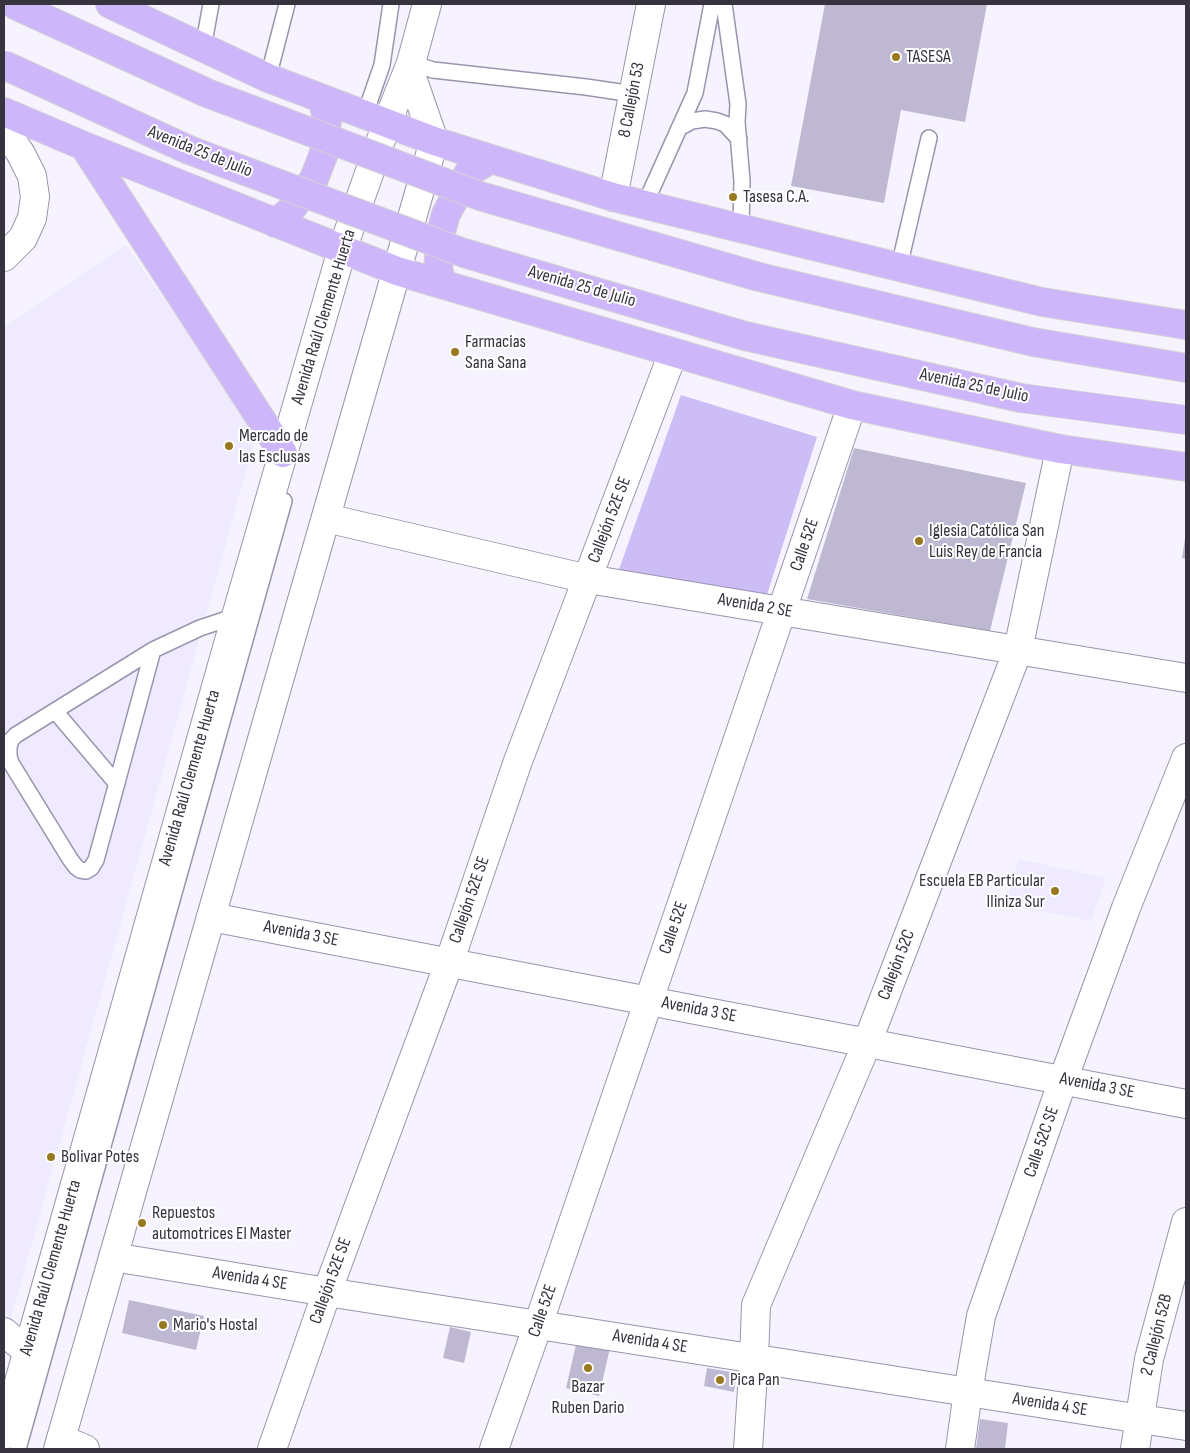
<!DOCTYPE html>
<meta charset="utf-8">
<style>
body{margin:0}
#map{position:relative;width:1190px;height:1453px;overflow:hidden;background:#f6f3fe;font-family:"Sofia Sans Condensed",sans-serif}
canvas{display:block}
.frame{position:absolute;inset:0;border:5px solid #36333e;pointer-events:none}
</style>
<div id="map">
<canvas width="1190" height="1453"></canvas>
<div class="frame"></div>
</div>
<script>
const context = document.querySelector('canvas').getContext('2d');
context.lineJoin = 'round';
function fill(path, color) { context.fillStyle = color; context.fill(path, 'evenodd'); }
const poly = rows => new Path2D(rows.map(r => 'M' + r).join(''));
function stroke(path, color, width, dash) { context.strokeStyle = color; context.lineWidth = width; context.lineCap = dash ? 'butt' : 'round'; context.setLineDash(dash || []); context.stroke(path); }
function drawText(font, color, halo, rows, align = 'center') {
  context.font = font + ' "Sofia Sans Condensed",sans-serif'; context.lineWidth = 4; context.setLineDash([]); context.textBaseline = 'middle'; context.strokeStyle = halo; context.fillStyle = color; for (const [text, x, y, turn = 0] of rows) {
    context.save(); context.translate(x, y); context.rotate((+turn || 0) * Math.PI / 180); context.textAlign = isNaN(turn) ? turn : align; if (halo) context.strokeText(text, 0, 0); context.fillText(text, 0, 0); context.restore();
  }
}
const built = poly([
 [126,245,257,432,11,1319,4,1313,4,327],
 [1019,859,1106,878,1091,921,1005,904]
]);
const green = poly([
 [681,395,817,437,765,601,617,575]
]);
const building = poly([
 [825,4,987,4,965,122,901,110,884,203,791,186],
 [854,448,1026,483,990,631,807,599],
 [1185,538,1186,539,1186,559,1182,558],
 [129,1300,204,1316,196,1350,122,1333],
 [450,1327,471,1332,464,1363,443,1358],
 [577,1340,610,1348,599,1396,566,1388],
 [707,1368,737,1373,734,1392,704,1386],
 [980,1419,1008,1423,1005,1449,976,1449]
]);
const service = poly([
 [724,4,738,104,737,122,742,181,741,228],
 [203,48,211,4],
 [411,63,433,70,586,87,633,94],
 [268,78,287,4],
 [365,114,382,65,391,4],
 [679,128,692,121,705,119,717,121,725,124,739,139],
 [645,204,695,93,712,4],
 [899,267,929,138],
 [153,650,96,860,91,868,86,871,80,870,76,867,70,859,11,763,9,756,9,747,11,740,16,735,153,650,200,628,236,616],
 [55,711,117,784],
 [18,1449,284,501]
]);
const minor = poly([
 [409,69,434,141],
 [387,123,411,63,427,4],
 [4,129,21,154,32,176,35,197,32,218,23,238,4,257],
 [613,197,651,4],
 [326,518,588,579,1186,678],
 [211,917,1186,1104],
 [113,1257,327,1292,1186,1426],
 [4,1332,27,1351],
 [61,1439,85,1449],
 [272,1449,327,1292,449,963,518,761,673,353],
 [494,1449,538,1325,852,405],
 [748,1449,754,1359,756,1305,867,1043,1018,650,1060,449],
 [960,1449,968,1392,981,1316,1063,1080,1126,908,1186,758],
 [1135,1449,1149,1359,1186,1222]
]);
const secondary = poly([
 [4,1435,236,616,342,250,387,123],
 [58,1449,434,141]
]);
const primary = poly([
 [110,4,268,78,434,141,613,197,1042,302,1186,325],
 [4,112,84,146,397,271,852,405,1060,449,1186,467],
 [84,146,283,453],
 [275,223,289,212,314,179,324,153,327,121,323,99],
 [759,277,1033,342,1186,368],
 [444,285,438,271,441,232,446,214,469,172,491,159],
 [745,336,1021,398,1186,420]
]);
const primaryBridge = poly([
 [13,4,207,93,480,196,759,277],
 [4,65,189,150,464,253,745,336]
]);
const markers = [
 [896,57,5,"#987821"],
 [733,197,5,"#987821"],
 [455,352,5,"#987821"],
 [229,446,5,"#987821"],
 [919,541,5,"#987821"],
 [1055,891,5,"#987821"],
 [51,1157,5,"#987821"],
 [142,1223,5,"#987821"],
 [163,1325,5,"#987821"],
 [588,1368,5,"#987821"],
 [720,1380,5,"#987821"]
];
const poiNames = [
 ["TASESA",906,57],
 ["Tasesa C.A.",743,197],
 ["Farmacias",465,342],
 ["Sana Sana",465,363],
 ["Mercado de",239,436],
 ["las Esclusas",239,457],
 ["Iglesia Católica San",929,531],
 ["Luis Rey de Francia",929,552],
 ["Escuela EB Particular",1045,881,"right"],
 ["Iliniza Sur",1045,902,"right"],
 ["Bolivar Potes",61,1157],
 ["Repuestos",152,1213],
 ["automotrices El Master",152,1234],
 ["Mario's Hostal",173,1325],
 ["Pica Pan",730,1380],
 ["Bazar",588,1387,"center"],
 ["Ruben Dario",588,1408,"center"]
];
const streetNames = [
 ["8 Callejón 53",632,100,-79],
 ["Avenida 25 de Julio",200,152,22],
 ["Avenida 25 de Julio",582,287,16],
 ["Avenida Raúl Clemente Huerta",324,317,-73],
 ["Avenida 25 de Julio",974,386,12],
 ["Callejón 52E SE",610,520,-69],
 ["Calle 52E",805,545,-71],
 ["Avenida 2 SE",755,606,10],
 ["Avenida Raúl Clemente Huerta",190,778,-74],
 ["Callejón 52E SE",470,900,-71],
 ["Calle 52E",674,928,-71],
 ["Avenida 3 SE",301,934,11],
 ["Callejón 52C",897,965,-69],
 ["Avenida 3 SE",699,1010,11],
 ["Avenida 3 SE",1097,1086,11],
 ["Calle 52C SE",1042,1142,-71],
 ["Avenida Raúl Clemente Huerta",51,1268,-74],
 ["Avenida 4 SE",250,1279,9],
 ["Callejón 52E SE",331,1281,-70],
 ["Calle 52E",543,1311,-71],
 ["2 Callejón 52B",1157,1335,-76],
 ["Avenida 4 SE",650,1342,9],
 ["Avenida 4 SE",1050,1405,9]
];
fill(built, '#efeaff');
fill(green, '#cdbdf6');
fill(building, '#bfb8d2');
stroke(service, '#9b94ae', 18);
stroke(minor, '#9b94ae', 30);
stroke(secondary, '#9b94ae', 30);
stroke(primary, '#d3d2d5', 30);
stroke(service, '#fff', 15);
stroke(minor, '#fff', 28);
stroke(secondary, '#fff', 28);
stroke(primary, '#cdb6fa', 28);
stroke(primaryBridge, '#d3d2d5', 30, []);
stroke(primaryBridge, '#cdb6fa', 28);
for (const [x, y, r, color] of markers) { const dot = new Path2D(); dot.arc(x, y, r, 0, 2 * Math.PI); context.fillStyle = color; context.fill(dot); stroke(dot, '#fff', 2); }
drawText('18px', '#36333e', '#fff', poiNames, 'left');
drawText('18px', '#36333e', '#fff', streetNames);
</script>
